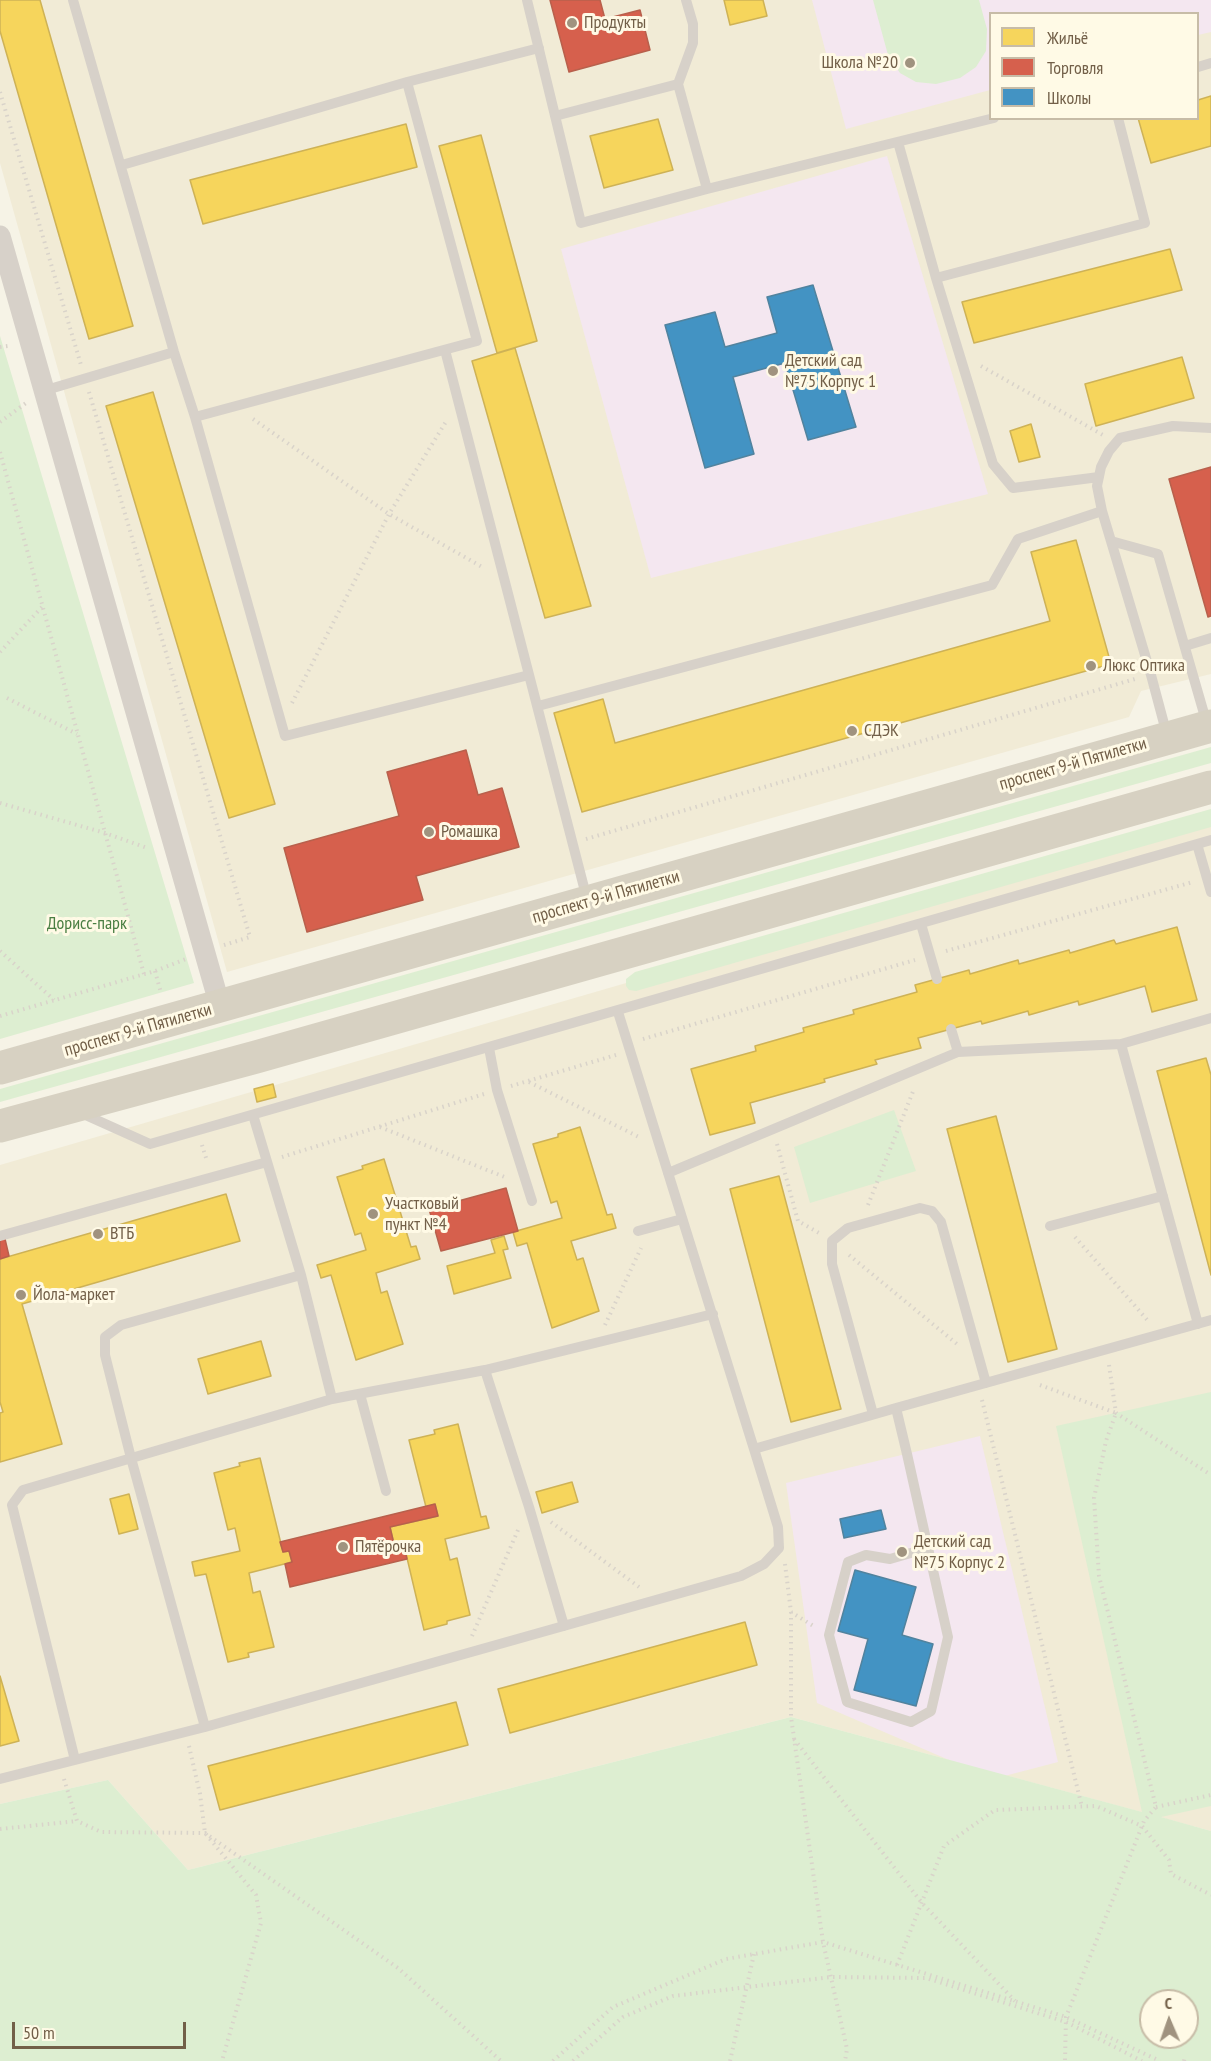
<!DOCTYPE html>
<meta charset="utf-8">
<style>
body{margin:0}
#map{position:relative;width:1211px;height:2061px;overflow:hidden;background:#f6f3e6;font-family:"PT Sans Narrow",sans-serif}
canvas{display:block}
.legend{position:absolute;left:989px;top:12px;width:210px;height:108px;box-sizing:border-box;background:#fffae6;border:2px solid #c7bca7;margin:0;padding:8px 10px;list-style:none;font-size:18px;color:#725f48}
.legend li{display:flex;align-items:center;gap:12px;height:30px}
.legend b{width:30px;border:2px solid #c7bca7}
.north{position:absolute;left:1139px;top:1989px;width:60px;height:60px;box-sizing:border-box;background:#fffae6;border:2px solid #c7bca7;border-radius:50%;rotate:358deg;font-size:16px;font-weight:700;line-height:24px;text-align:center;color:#725f48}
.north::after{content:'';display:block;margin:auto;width:21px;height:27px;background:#a0937f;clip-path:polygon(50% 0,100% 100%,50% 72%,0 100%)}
.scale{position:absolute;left:12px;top:2022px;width:174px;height:27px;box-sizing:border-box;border:3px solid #725f48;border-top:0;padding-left:8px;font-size:18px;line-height:21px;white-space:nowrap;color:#725f48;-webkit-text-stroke:4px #fffae6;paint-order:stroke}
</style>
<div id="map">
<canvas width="1211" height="2061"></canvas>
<ul class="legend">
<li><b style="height:16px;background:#f6d55c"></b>Жильё</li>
<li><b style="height:16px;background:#d6604d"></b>Торговля</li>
<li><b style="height:16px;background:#4393c3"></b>Школы</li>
</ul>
<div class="north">С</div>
<div class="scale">50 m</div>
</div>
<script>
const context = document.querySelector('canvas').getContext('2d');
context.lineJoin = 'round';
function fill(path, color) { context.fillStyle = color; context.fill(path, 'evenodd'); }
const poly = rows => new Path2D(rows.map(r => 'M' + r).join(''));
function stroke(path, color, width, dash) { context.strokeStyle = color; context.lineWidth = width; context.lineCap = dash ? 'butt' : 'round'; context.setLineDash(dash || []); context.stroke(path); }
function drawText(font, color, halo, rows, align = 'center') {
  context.font = font + ' "PT Sans Narrow",sans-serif'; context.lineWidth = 6; context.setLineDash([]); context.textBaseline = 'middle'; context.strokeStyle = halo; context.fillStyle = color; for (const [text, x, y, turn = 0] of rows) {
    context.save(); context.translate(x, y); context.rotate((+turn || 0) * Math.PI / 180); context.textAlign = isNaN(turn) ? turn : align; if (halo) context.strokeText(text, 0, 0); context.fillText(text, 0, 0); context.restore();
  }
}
const residential = poly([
 [0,0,1211,0,1211,674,1141,691,1129,717,227,972,0,163],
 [990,14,1198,14,1198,118,990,118],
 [1211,813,1211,1831,791,1717,188,1870,108,1780,0,1804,0,1165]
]);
const education = poly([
 [812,0,1211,0,1211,32,1198,35,1198,14,990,14,990,90,846,129],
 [887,156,988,494,651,578,561,249],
 [980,1436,1058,1762,993,1779,817,1703,786,1483]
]);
const green = poly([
 [873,0,979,0,987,29,986,51,976,67,960,78,936,84,916,82,900,73,888,55],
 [0,336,194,983,0,1039],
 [1211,747,1211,763,0,1102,0,1089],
 [1211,809,1211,827,636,991,629,990,626,986,626,979,635,972],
 [894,1110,916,1171,810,1203,794,1147],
 [1211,1392,1211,1806,1161,1817,1211,1831,1211,2061,0,2061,0,1804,108,1780,188,1870,791,1717,1142,1812,1056,1426],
 [1151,2001,1187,2001,1187,2037,1151,2037]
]);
const homes = poly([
 [0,0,40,0,133,326,89,339,0,31,0,0],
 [724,0,763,0,767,16,730,25,724,0],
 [1211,96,1211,146,1151,163,1138,118,1198,118,1198,100,1211,96],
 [658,119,673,170,604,188,590,136,658,119],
 [406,124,417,167,203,224,190,180,406,124],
 [481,135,537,341,497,353,439,146,481,135],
 [1170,249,1182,290,974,343,962,302,1170,249],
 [515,348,591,606,545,618,472,361,515,348],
 [1182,357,1194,398,1096,426,1085,384,1182,357],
 [153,392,275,804,229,818,106,406,153,392],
 [1031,424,1040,457,1019,462,1010,431,1031,424],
 [1076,540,1111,664,582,812,554,713,603,699,615,743,1050,621,1031,552,1076,540],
 [1177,927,1197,1000,1152,1012,1145,986,1079,1005,1078,1001,1029,1015,1028,1011,982,1024,981,1021,966,1025,918,1038,921,1048,875,1060,877,1064,824,1079,825,1082,750,1103,755,1123,710,1135,691,1069,756,1051,755,1046,804,1032,803,1028,854,1014,853,1010,917,992,915,985,969,970,970,974,1018,960,1019,964,1069,950,1070,953,1114,940,1116,944,1177,927],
 [1206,1058,1211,1075,1211,1275,1157,1071,1206,1058],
 [273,1084,276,1097,257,1102,254,1089,273,1084],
 [996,1116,1057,1349,1008,1362,947,1129,996,1116],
 [580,1127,607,1215,612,1214,616,1228,571,1241,577,1260,583,1258,599,1311,552,1328,527,1243,517,1246,513,1232,562,1218,557,1201,551,1203,533,1144,558,1137,558,1134,580,1127],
 [384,1159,411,1247,416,1246,420,1259,376,1273,381,1293,387,1291,403,1344,356,1360,331,1275,321,1278,317,1265,366,1250,361,1233,355,1235,337,1177,363,1169,362,1166,384,1159],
 [779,1176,841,1409,791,1422,730,1189,779,1176],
 [226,1194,240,1241,22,1304,62,1444,0,1462,0,1413,3,1412,0,1402,0,1259,226,1194],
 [504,1236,508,1249,503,1250,511,1278,454,1294,447,1266,495,1253,491,1240,504,1236],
 [261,1341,271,1376,208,1394,198,1359,261,1341],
 [458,1424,481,1517,486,1516,489,1528,445,1539,450,1560,457,1558,470,1615,447,1621,447,1624,424,1630,403,1541,394,1544,390,1527,438,1516,435,1504,426,1507,409,1440,435,1434,434,1430,458,1424],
 [260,1458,283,1552,289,1551,292,1562,249,1573,253,1593,260,1591,274,1647,248,1653,249,1657,228,1662,206,1574,195,1576,192,1562,240,1551,235,1528,228,1530,214,1473,240,1466,239,1463,260,1458],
 [572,1482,578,1502,542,1513,536,1492,572,1482],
 [129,1494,138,1529,119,1534,110,1499,129,1494],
 [745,1622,757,1665,510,1733,498,1689,745,1622],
 [0,1676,19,1741,0,1746,0,1676],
 [456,1702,468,1745,220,1810,208,1766,456,1702]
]);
const shops = poly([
 [550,0,600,0,605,19,640,10,650,50,569,72,550,0],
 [1211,467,1211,616,1208,617,1169,479,1211,467],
 [466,750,478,795,502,788,519,847,416,876,423,900,307,932,284,848,399,816,387,772,466,750],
 [506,1188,518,1231,441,1251,429,1209,506,1188],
 [5,1239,9,1256,0,1259,0,1240,5,1239],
 [435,1504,438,1516,390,1527,394,1544,403,1541,407,1559,290,1587,285,1564,292,1562,289,1551,283,1552,280,1542,435,1504]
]);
const schools = poly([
 [813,285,856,427,808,440,785,363,733,377,754,454,705,468,665,325,715,312,725,347,777,333,767,297,813,285],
 [881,1510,886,1529,844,1538,840,1519,881,1510],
 [855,1570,916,1587,902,1635,933,1644,916,1706,854,1690,868,1639,838,1631,855,1570]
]);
const path = poly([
 [0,92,81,365],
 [0,347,8,346],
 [981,366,1103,435],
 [89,392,250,937,224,945],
 [253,419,389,514,484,568],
 [0,422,26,403],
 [0,452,144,974],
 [0,652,42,607],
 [7,698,77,734],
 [292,703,389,514,447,420],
 [0,803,105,833,147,848],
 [586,839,1135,679],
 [0,951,54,1000],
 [946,951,1193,882],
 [155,971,161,993],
 [0,1016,155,971,186,959],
 [643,1039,915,960],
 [529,1082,641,1138],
 [511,1086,616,1055],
 [380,1127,507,1178],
 [777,1144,798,1221,819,1233],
 [202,1145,207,1161],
 [282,1157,484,1094],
 [868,1205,914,1089],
 [1075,1237,1149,1322],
 [849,1255,957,1344],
 [605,1325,641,1248],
 [1109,1365,1116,1413,1211,1475],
 [1040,1385,1116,1413,1106,1441,1094,1498,1099,1576,1156,1807,1144,1821,1066,2017,1065,2061],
 [982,1400,1082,1807],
 [551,1522,639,1587],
 [785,1564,791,1612,815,1627],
 [791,1612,791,1717,823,1942,847,2049,845,2061],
 [472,1636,518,1530],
 [794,1739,922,1903,1015,2001],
 [189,1746,200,1794,205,1833,256,1895,261,1923,222,2061],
 [64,1779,77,1821,101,1832,205,1833,398,1968,501,2061],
 [1156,1807,1211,1795],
 [0,1829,77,1821],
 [897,1965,944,1846,995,1810,1096,1806,1142,1826,1169,1860,1171,1874,1211,1895],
 [553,2061,613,2007,726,1959,823,1942,1066,2017,1160,2061],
 [573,2061,623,2017,673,1996,831,1977,926,1978,1066,2022,1142,2061],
 [730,2061,754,1954],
 [1184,2061,1185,2057]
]);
const lane = poly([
 [73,0,174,352,195,417,285,736,529,675],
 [527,0,581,223,707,189,994,118],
 [1198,67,1211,63],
 [678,84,693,43,693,24,686,0],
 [555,116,678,84,707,189],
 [898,142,936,278],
 [122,165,407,82,539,48],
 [445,350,587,899],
 [43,391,174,352],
 [195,417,477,341,407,82],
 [1099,477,1013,488,993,464,936,278,1145,223,1118,118],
 [1102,511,1151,675,1167,735],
 [1111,541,1158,554,1207,724],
 [1185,646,1211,638],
 [538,706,992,585,1018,539,1102,511,1097,486,1101,467,1109,451,1120,438,1173,426,1211,428],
 [1197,844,1211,892],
 [921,924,937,979],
 [951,1029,958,1052],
 [1121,1044,1198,1324],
 [489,1048,497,1090,532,1201],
 [81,1113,150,1144,1211,840],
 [253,1115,301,1275,332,1399],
 [668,1173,958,1052,1121,1044,1211,1018],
 [1050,1226,1163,1196],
 [638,1231,682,1219],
 [0,1236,267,1162],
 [360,1394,386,1491],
 [896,1408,907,1454,928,1548,948,1637,931,1711,911,1722,847,1702,829,1635,848,1562,866,1555,890,1559,928,1548],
 [873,1414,832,1264,832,1241,848,1228,920,1208,932,1211,941,1222,986,1383],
 [754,1449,896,1408,1211,1320],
 [564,1626,529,1507,485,1370,713,1314],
 [205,1727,131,1458,105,1355,105,1337,121,1325,301,1275],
 [75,1760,12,1505,23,1490,332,1399,485,1370],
 [0,1779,205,1727,741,1576,764,1564,779,1548,778,1527,754,1449,618,1012]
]);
const street = poly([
 [0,236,220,1006]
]);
const primary = poly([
 [0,1068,1211,726],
 [0,1126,256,1057,1211,787]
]);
const markers = [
 [572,23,6,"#a0937f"],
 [910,63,6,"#a0937f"],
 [773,371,6,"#a0937f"],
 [1091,666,6,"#a0937f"],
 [852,731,6,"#a0937f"],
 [429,832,6,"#a0937f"],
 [373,1214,6,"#a0937f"],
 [98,1234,6,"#a0937f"],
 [21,1295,6,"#a0937f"],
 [343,1547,6,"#a0937f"],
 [902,1552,6,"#a0937f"]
];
const poiNames = [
 ["Продукты",584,23],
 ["Школа №20",898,63,"right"],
 ["Детский сад",785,361],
 ["№75 Корпус 1",785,382],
 ["Люкс Оптика",1103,666],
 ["СДЭК",864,731],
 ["Ромашка",441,832],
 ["Участковый",385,1204],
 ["пункт №4",385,1225],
 ["ВТБ",110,1234],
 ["Йола-маркет",33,1295],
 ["Детский сад",914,1542],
 ["№75 Корпус 2",914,1563],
 ["Пятёрочка",355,1547]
];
const streetNames = [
 ["проспект 9-й Пятилетки",1073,764,-16],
 ["проспект 9-й Пятилетки",606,897,-16],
 ["проспект 9-й Пятилетки",138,1030,-16]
];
const parkNames = [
 ["Дорисс-парк",87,924]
];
fill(residential, '#f1ebd6');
fill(education, '#f4e7f0');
fill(green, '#ddeed1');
fill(homes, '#f6d55c');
stroke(homes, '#ceb256', 1.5);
fill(shops, '#d6604d');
stroke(shops, '#b8604c', 1.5);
fill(schools, '#4393c3');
stroke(schools, '#51839e', 1.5);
stroke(path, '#d9d3ca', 4, [1.5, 4.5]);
stroke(lane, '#d7d1c9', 10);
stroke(street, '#d7d1c9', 21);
stroke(primary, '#d7d1c2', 33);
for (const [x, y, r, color] of markers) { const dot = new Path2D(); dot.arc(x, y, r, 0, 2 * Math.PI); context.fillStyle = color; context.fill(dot); stroke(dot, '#fffae6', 2); }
drawText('18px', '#725f48', '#fffae6', poiNames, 'left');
drawText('18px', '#725f48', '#fffae6', streetNames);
drawText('18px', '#497e42', '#fffae6', parkNames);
</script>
